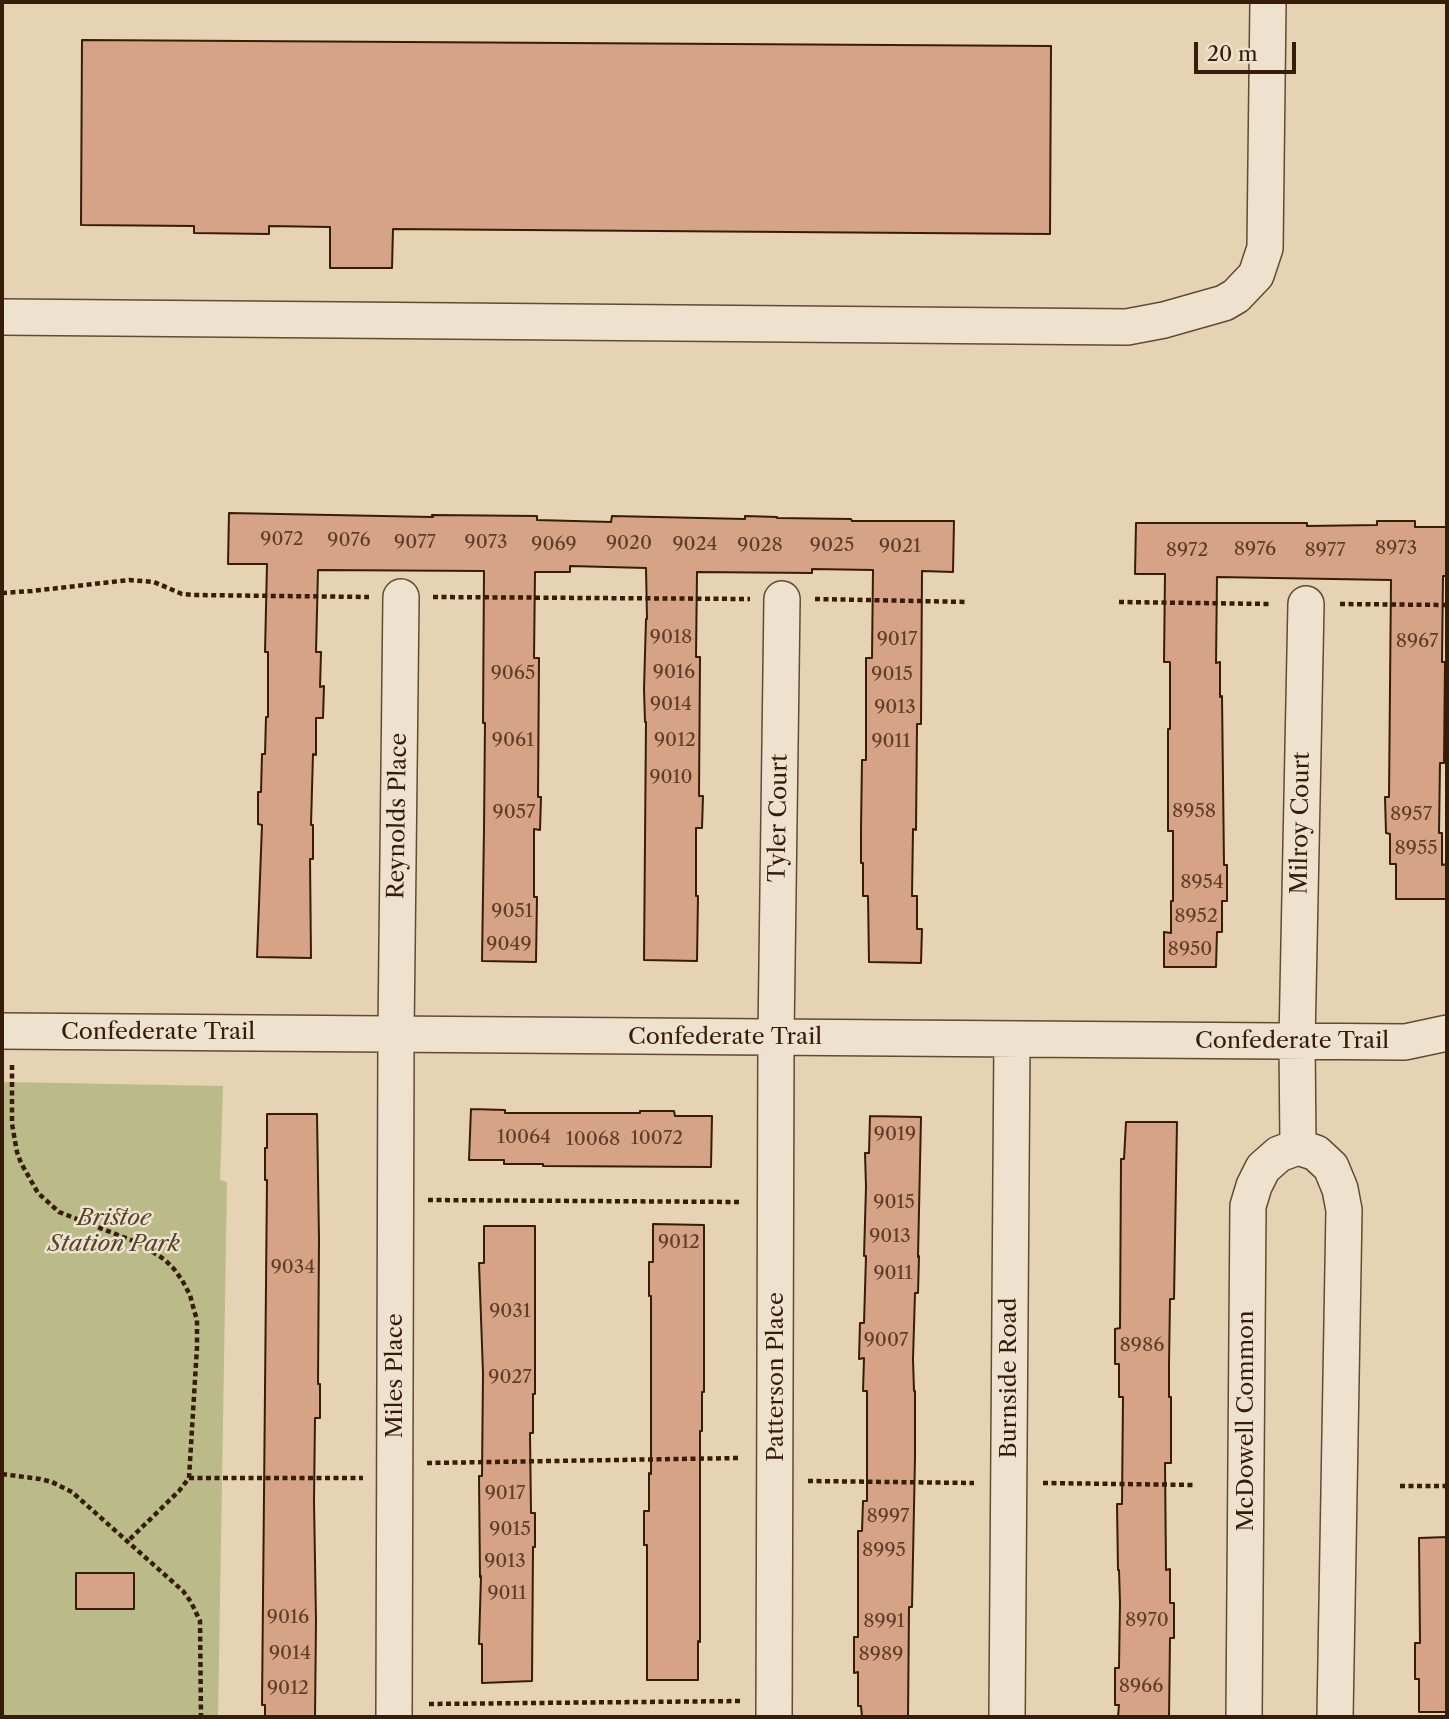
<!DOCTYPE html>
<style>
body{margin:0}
#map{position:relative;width:1449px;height:1719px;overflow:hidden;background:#e5d3b4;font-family:"Libre Caslon Text",serif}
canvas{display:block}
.frame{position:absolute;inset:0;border:4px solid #371c0a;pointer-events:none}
.scale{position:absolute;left:1194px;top:42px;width:102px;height:32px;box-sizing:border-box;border:4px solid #371c0a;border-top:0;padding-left:9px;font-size:21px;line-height:24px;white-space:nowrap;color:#371c0a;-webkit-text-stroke:5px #eee2ce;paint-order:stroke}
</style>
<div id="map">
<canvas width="1449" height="1719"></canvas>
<div class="frame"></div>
<div class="scale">20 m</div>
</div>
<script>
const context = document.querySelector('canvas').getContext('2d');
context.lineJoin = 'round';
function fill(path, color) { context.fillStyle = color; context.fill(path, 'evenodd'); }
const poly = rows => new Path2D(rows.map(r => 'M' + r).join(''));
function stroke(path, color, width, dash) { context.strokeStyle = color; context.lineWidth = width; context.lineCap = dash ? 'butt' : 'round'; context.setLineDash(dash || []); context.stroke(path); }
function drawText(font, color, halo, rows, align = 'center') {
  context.font = font + ' "Libre Caslon Text",serif'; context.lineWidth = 5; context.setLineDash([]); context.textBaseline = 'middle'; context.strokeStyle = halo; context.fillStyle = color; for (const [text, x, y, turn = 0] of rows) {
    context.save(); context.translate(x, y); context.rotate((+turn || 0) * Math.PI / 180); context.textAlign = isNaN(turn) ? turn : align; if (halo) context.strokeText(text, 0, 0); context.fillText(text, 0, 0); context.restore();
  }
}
const green = poly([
 [2,1082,223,1086,220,1180,227,1182,218,1717,2,1717]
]);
const building = poly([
 [82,40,1051,46,1050,234,393,229,392,268,330,268,330,227,269,226,269,234,194,233,194,226,81,225,82,40],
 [229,513,433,517,432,515,537,516,537,520,611,522,612,516,745,519,745,516,777,517,777,518,851,519,852,521,954,521,953,572,922,571,921,724,917,724,916,830,913,829,912,896,917,896,917,929,922,929,921,963,869,962,868,896,863,896,863,863,861,863,861,829,862,760,866,760,866,658,872,658,873,570,812,569,812,573,697,572,696,657,700,657,699,796,703,796,702,828,696,828,696,896,698,896,697,961,644,960,646,722,645,722,644,689,646,619,647,619,646,568,570,566,570,572,535,572,534,658,539,658,538,797,541,797,540,830,534,829,534,897,537,897,536,962,482,961,484,829,485,723,483,723,484,571,318,570,316,652,321,652,320,687,324,686,323,718,316,718,316,755,313,754,311,825,313,825,313,859,310,859,311,958,257,957,262,825,258,824,258,792,261,792,262,754,265,754,266,717,268,717,268,652,265,652,267,564,228,564,229,513],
 [1377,521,1415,521,1415,527,1447,527,1447,576,1443,576,1442,662,1445,662,1444,763,1440,763,1439,833,1442,833,1442,865,1447,864,1447,899,1396,899,1396,864,1390,864,1390,834,1386,833,1385,797,1389,797,1391,580,1217,577,1216,663,1220,662,1220,697,1222,696,1224,865,1227,865,1227,901,1222,901,1222,932,1217,932,1216,967,1164,967,1164,932,1171,933,1171,901,1173,901,1173,831,1168,831,1168,729,1170,729,1170,662,1164,662,1165,574,1135,574,1136,523,1307,523,1307,526,1377,525,1377,521],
 [471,1109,505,1110,505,1113,640,1113,640,1111,674,1111,675,1116,712,1116,711,1167,543,1166,543,1164,504,1164,504,1160,469,1160,471,1109],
 [267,1114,317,1114,319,1239,318,1384,320,1384,320,1418,315,1418,314,1501,316,1621,315,1717,265,1717,265,1705,262,1705,267,1180,265,1180,265,1148,267,1148,267,1114],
 [870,1116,921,1117,918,1257,919,1256,918,1293,915,1293,913,1359,914,1391,915,1391,915,1457,912,1607,909,1607,908,1717,862,1717,861,1706,858,1706,858,1672,854,1673,854,1637,858,1637,858,1531,862,1531,863,1501,867,1501,867,1391,863,1391,864,1358,859,1359,860,1323,864,1323,866,1256,864,1256,866,1187,865,1153,869,1153,870,1116],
 [1126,1122,1177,1122,1174,1299,1170,1299,1169,1365,1169,1397,1171,1397,1171,1463,1165,1463,1166,1570,1170,1569,1170,1603,1174,1603,1174,1638,1170,1638,1169,1717,1118,1717,1119,1705,1115,1705,1115,1668,1119,1668,1120,1603,1119,1570,1118,1570,1117,1504,1122,1504,1123,1397,1119,1397,1119,1364,1115,1364,1115,1329,1120,1328,1121,1159,1124,1159,1126,1122],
 [653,1224,704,1225,704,1392,702,1392,702,1431,700,1431,700,1642,698,1641,698,1680,647,1680,647,1545,644,1545,644,1511,649,1511,649,1473,651,1474,651,1296,649,1296,649,1262,653,1262,653,1224],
 [484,1226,535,1226,535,1394,533,1394,533,1433,530,1433,531,1513,535,1513,535,1547,533,1547,532,1681,482,1683,482,1644,479,1644,481,1576,480,1577,479,1476,482,1476,483,1373,479,1263,484,1263,484,1226],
 [1447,1537,1447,1712,1419,1712,1419,1679,1415,1679,1415,1643,1420,1643,1419,1538,1447,1537],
 [76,1573,134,1573,134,1609,76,1609,76,1573]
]);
const path = poly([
 [2,593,32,591,129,580,154,582,182,594,194,595,369,597],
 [433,597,750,599],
 [815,599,968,602],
 [1119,602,1271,604],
 [1340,604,1447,605],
 [12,1065,12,1124,17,1152,21,1163,38,1193,59,1212,141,1244,165,1260,174,1269,182,1280,190,1295,194,1310,197,1320,197,1347,189,1478,179,1491,128,1541],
 [428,1200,741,1202],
 [427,1463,740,1458],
 [2,1474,40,1479,52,1482,72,1492,183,1591,191,1602,200,1621,201,1717],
 [189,1478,363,1478],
 [808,1481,974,1483],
 [1043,1483,1196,1485],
 [1400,1486,1447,1486],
 [429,1704,742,1701]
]);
const minor = poly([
 [2,317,1127,327,1164,320,1224,303,1236,296,1256,275,1265,248,1268,2],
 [2,1031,1405,1042,1447,1033],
 [1298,1147,1297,1041,1306,604],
 [394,1717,396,1034,401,597],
 [774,1717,776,1037,782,599],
 [1007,1717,1012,1039],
 [1244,1717,1248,1206,1254,1186,1263,1168,1279,1154,1298,1147,1316,1153,1331,1167,1340,1189,1344,1210,1335,1717]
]);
const numberNames = [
 ["9072",282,540],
 ["9076",349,541],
 ["9077",415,543],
 ["9073",486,543],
 ["9020",629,544],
 ["9069",554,545],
 ["9024",695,545],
 ["9028",760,546],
 ["9025",832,546],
 ["9021",900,547],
 ["8973",1396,549],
 ["8976",1255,550],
 ["8972",1187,551],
 ["8977",1325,551],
 ["9018",671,638],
 ["9017",897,640],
 ["8967",1417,642],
 ["9016",674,673],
 ["9065",513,674],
 ["9015",892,675],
 ["9014",671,705],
 ["9013",895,708],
 ["9061",513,741],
 ["9012",675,741],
 ["9011",891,742],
 ["9010",671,778],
 ["8958",1194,812],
 ["9057",514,813],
 ["8957",1411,815],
 ["8955",1416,849],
 ["8954",1202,883],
 ["9051",512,912],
 ["8952",1196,917],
 ["9049",509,945],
 ["8950",1190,950],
 ["9019",895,1135],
 ["10064",524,1138],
 ["10072",657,1139],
 ["10068",593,1140],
 ["9015",894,1203],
 ["9013",890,1237],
 ["9012",679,1243],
 ["9034",293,1268],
 ["9011",893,1274],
 ["9031",510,1312],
 ["9007",886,1341],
 ["8986",1142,1346],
 ["9027",510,1378],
 ["9017",505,1494],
 ["8997",888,1517],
 ["9015",510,1530],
 ["8995",884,1551],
 ["9013",505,1562],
 ["9011",507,1594],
 ["9016",288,1618],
 ["8970",1147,1621],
 ["8991",884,1622],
 ["9014",290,1654],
 ["8989",881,1655],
 ["8966",1141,1687],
 ["9012",288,1689]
];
const streetNames = [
 ["Reynolds Place",398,816,-89],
 ["Tyler Court",779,818,-89],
 ["Milroy Court",1301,823,-89],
 ["Confederate Trail",158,1032],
 ["Confederate Trail",725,1037],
 ["Confederate Trail",1292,1041],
 ["Miles Place",395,1376,-90],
 ["Patterson Place",776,1377,-90],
 ["Burnside Road",1009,1378,-90],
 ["McDowell Common",1246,1421,-90]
];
const parkNames = [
 ["Bristoe",114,1218],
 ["Station Park",114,1244]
];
fill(green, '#bbba89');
fill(building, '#d7a386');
stroke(building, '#371c0a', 2);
stroke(minor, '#624a34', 38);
stroke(path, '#371c0a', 4.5, [5, 3.5]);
stroke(minor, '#eee2ce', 35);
drawText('19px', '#5f3e29', null, numberNames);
drawText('23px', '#371c0a', '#eee2ce', streetNames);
drawText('italic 23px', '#58442a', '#eee2ce', parkNames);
</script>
